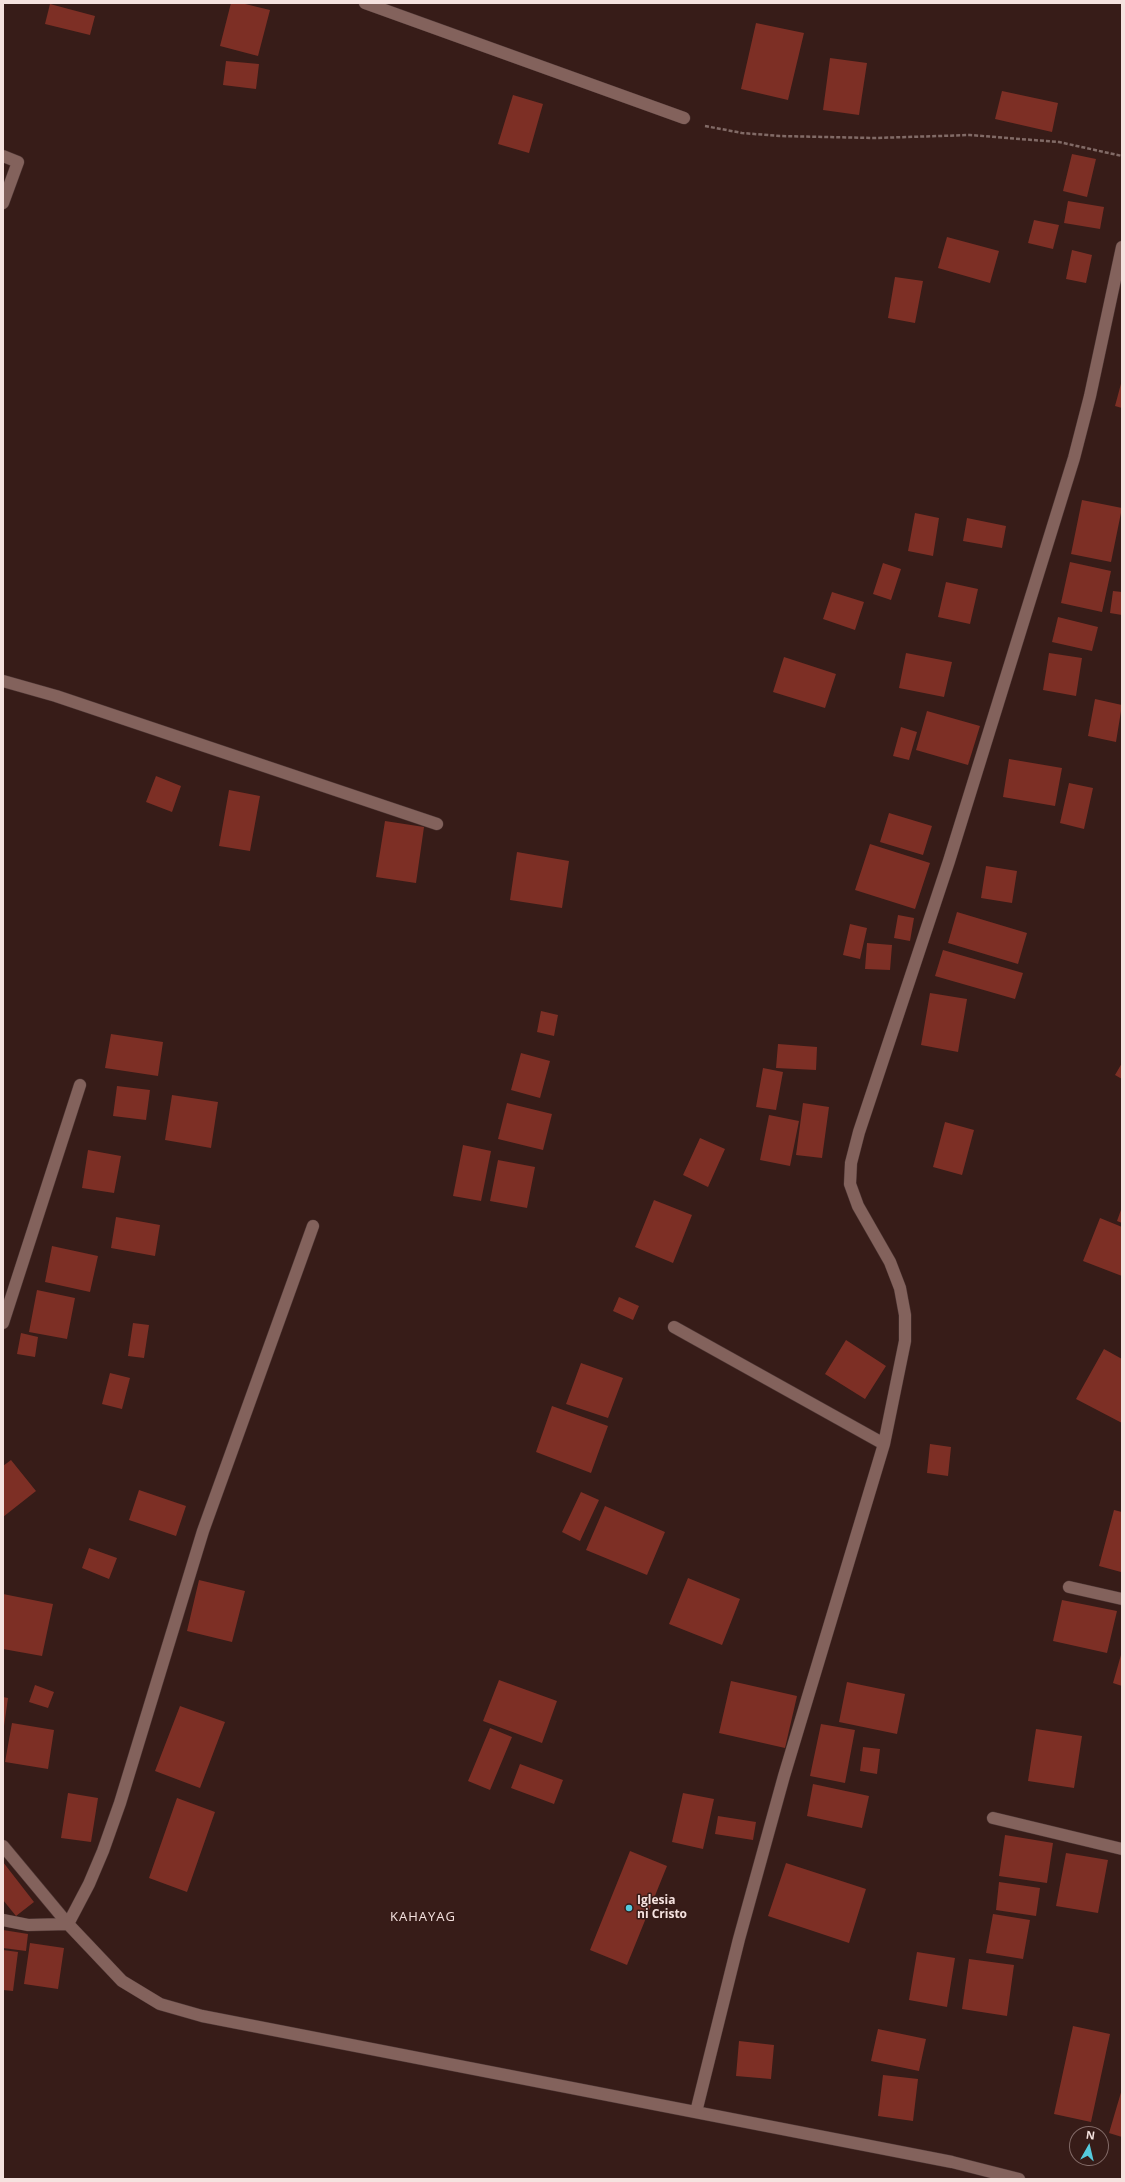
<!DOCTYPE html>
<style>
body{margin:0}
#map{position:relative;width:1125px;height:2182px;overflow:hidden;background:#371c18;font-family:"Open Sans",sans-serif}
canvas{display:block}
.frame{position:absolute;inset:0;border:4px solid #f5e2df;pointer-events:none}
.north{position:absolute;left:1069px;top:2126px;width:40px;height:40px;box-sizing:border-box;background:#371c18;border:1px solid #836b68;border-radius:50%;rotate:8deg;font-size:11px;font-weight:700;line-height:16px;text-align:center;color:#f5e2df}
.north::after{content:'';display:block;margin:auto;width:14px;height:18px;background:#54cadd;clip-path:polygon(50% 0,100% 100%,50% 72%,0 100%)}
</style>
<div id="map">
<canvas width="1125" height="2182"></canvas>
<div class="frame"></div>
<div class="north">N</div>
</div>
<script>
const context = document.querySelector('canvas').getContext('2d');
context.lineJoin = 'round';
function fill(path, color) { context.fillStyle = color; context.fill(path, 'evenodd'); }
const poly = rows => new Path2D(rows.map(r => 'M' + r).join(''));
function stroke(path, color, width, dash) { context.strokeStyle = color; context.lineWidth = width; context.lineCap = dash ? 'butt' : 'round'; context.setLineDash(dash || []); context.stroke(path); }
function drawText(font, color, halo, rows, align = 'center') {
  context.font = font + ' "Open Sans",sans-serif'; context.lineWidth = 3; context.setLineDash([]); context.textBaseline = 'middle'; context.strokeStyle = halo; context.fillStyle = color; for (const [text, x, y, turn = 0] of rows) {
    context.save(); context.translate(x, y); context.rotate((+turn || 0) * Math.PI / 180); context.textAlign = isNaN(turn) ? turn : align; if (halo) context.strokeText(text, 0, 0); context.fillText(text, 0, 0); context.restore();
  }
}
const building = poly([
 [231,3,241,3,270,10,258,56,220,46],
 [50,4,95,16,90,35,45,24],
 [756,23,804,33,788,100,741,89],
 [830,58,867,63,859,115,823,110],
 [226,61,259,64,256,89,223,85],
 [1002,91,1058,103,1052,132,995,119],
 [513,95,543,104,529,153,498,144],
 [1072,154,1096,159,1087,197,1063,191],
 [1068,201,1104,207,1100,229,1064,223],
 [1034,220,1059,225,1053,249,1028,243],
 [947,237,999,251,990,283,938,268],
 [1072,250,1092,255,1086,283,1066,279],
 [895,277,923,281,915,323,888,318],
 [1122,380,1122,408,1115,406],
 [1082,500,1122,508,1111,562,1071,554],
 [915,513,939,518,933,556,908,551],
 [967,518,1006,526,1002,548,963,541],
 [1070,562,1111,571,1102,612,1061,603],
 [883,563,901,569,891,600,873,594],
 [946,582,978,589,970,624,938,617],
 [1113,591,1122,592,1122,615,1110,613],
 [832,592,864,602,855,630,823,619],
 [1058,617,1098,627,1092,651,1052,642],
 [906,653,952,662,944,697,899,688],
 [1049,653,1082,658,1076,696,1043,690],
 [784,657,836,674,825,708,773,692],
 [1095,699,1122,705,1116,742,1088,736],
 [927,711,980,726,968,765,916,750],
 [901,727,917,732,909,760,893,756],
 [1009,759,1062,768,1055,806,1003,797],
 [156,776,181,786,172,812,146,802],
 [1069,783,1093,788,1084,829,1060,823],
 [229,790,260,796,250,851,219,846],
 [889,813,932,826,923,855,880,842],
 [385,821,424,827,416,883,376,877],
 [870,844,930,863,915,909,855,890],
 [517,852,569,861,562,908,510,900],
 [986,866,1017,871,1012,903,981,898],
 [957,912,1027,933,1018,964,948,943],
 [898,915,914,918,910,941,894,938],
 [850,924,867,928,860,959,843,955],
 [867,943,892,945,890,970,865,969],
 [943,950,1023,973,1015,999,935,976],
 [930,993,967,999,958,1052,921,1045],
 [541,1011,558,1015,554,1036,537,1032],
 [111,1034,163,1042,158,1076,105,1068],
 [778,1044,817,1047,816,1070,776,1068],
 [521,1053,550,1061,540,1098,511,1090],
 [1122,1063,1122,1079,1115,1075],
 [763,1068,783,1072,776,1110,756,1107],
 [117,1086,150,1090,146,1120,113,1116],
 [172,1095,218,1102,211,1148,165,1140],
 [507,1103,552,1114,543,1150,498,1139],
 [803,1103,829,1107,822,1158,796,1155],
 [769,1115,799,1121,790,1166,760,1160],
 [945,1122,974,1130,962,1175,933,1167],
 [700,1138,725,1149,708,1187,683,1175],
 [463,1145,491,1151,481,1201,453,1196],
 [88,1150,121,1156,114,1193,82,1188],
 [498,1160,535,1167,527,1208,490,1201],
 [654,1200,692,1215,673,1263,635,1247],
 [1122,1207,1122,1223,1117,1221],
 [116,1217,160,1225,155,1256,111,1248],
 [1100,1218,1122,1227,1122,1276,1083,1261],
 [52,1246,98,1256,90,1292,45,1282],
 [37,1290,75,1298,67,1339,29,1332],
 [619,1297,639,1306,633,1320,613,1311],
 [133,1323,149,1325,144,1358,128,1356],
 [21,1333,38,1337,35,1357,17,1354],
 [846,1340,886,1366,865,1399,825,1374],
 [1104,1349,1122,1359,1122,1423,1076,1399],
 [581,1363,623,1378,608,1418,566,1404],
 [110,1373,130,1378,122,1409,102,1404],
 [552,1406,608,1426,591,1473,536,1452],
 [930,1444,951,1447,948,1476,927,1473],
 [11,1460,36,1491,3,1517,3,1466],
 [139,1490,186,1506,176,1536,129,1520],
 [581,1492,599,1500,580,1541,562,1532],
 [605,1506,665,1532,647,1575,586,1550],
 [1114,1510,1122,1512,1121,1572,1099,1566],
 [89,1548,117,1558,109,1579,82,1568],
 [688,1578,740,1599,722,1645,669,1624],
 [199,1580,245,1591,232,1642,187,1631],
 [3,1594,53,1604,42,1656,3,1649],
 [1062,1600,1117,1611,1107,1653,1053,1641],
 [1121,1655,1122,1655,1122,1686,1113,1683],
 [499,1680,557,1701,542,1743,483,1721],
 [731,1681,797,1696,785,1748,719,1733],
 [847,1682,905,1694,897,1734,839,1722],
 [35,1685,54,1692,48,1708,29,1702],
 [3,1697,8,1698,4,1726,3,1726],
 [180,1706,225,1722,200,1788,155,1771],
 [12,1723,54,1730,48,1769,5,1762],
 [821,1724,855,1730,845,1783,810,1776],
 [490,1728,512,1737,490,1790,468,1781],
 [1036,1729,1082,1736,1074,1788,1028,1781],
 [863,1747,880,1749,877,1774,860,1771],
 [520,1764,563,1780,554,1804,511,1788],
 [813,1784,869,1796,862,1828,807,1816],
 [68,1793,98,1798,91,1842,61,1838],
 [683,1793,714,1799,703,1849,672,1842],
 [177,1798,215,1812,187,1892,149,1878],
 [718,1816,756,1822,753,1840,715,1834],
 [1005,1835,1053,1843,1047,1883,999,1876],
 [630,1851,667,1866,627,1965,590,1950],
 [1066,1853,1108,1860,1098,1913,1056,1906],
 [3,1862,34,1902,16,1916,3,1900],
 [786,1863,866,1889,849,1943,768,1916],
 [999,1882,1040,1888,1036,1916,996,1910],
 [993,1914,1030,1920,1023,1959,986,1953],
 [3,1930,28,1934,26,1951,3,1948],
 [30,1943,64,1948,58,1989,24,1984],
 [3,1950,18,1952,13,1991,3,1990],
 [917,1952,955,1958,947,2007,909,2000],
 [969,1959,1014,1965,1007,2016,962,2009],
 [1073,2026,1110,2034,1091,2122,1054,2114],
 [878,2029,926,2039,919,2071,871,2061],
 [739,2041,774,2045,771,2079,736,2076],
 [883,2075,918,2079,913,2121,878,2116],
 [1122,2089,1122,2137,1109,2133]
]);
const path = poly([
 [705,126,742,133,780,136,876,138,970,135,1020,139,1059,142,1122,156]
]);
const minor = poly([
 [365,3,684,118],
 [3,156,18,162,3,203],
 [3,681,56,696,437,824],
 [3,1323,80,1085],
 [674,1327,884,1444],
 [1069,1587,1122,1599],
 [993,1818,1122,1849],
 [3,1846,68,1924,122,1981,160,2004,202,2016,952,2162,1019,2179],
 [3,1920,28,1925,68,1924,89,1884,103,1851,120,1803,203,1531,313,1226],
 [696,2112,739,1939,784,1776,884,1444,905,1341,905,1315,900,1288,890,1262,858,1206,850,1184,851,1163,859,1132,949,861,1074,458,1090,396,1122,247]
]);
const markers = [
 [629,1908,4,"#54cadd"]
];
const poiNames = [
 ["Iglesia",637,1901],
 ["ni Cristo",637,1915]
];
const neighbourhoodNames = [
 ["KAHAYAG",423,1917]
];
fill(building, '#7d2f25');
stroke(minor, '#4d3634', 13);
stroke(path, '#816a66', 2.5, [4, 2]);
stroke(minor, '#83625c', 12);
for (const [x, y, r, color] of markers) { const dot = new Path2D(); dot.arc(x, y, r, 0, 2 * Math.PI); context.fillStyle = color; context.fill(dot); stroke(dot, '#371c18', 1.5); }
drawText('bold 12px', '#f5e2df', '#371c18', poiNames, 'left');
context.letterSpacing = '1px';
drawText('13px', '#f5e2df', '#371c18', neighbourhoodNames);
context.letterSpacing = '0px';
</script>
